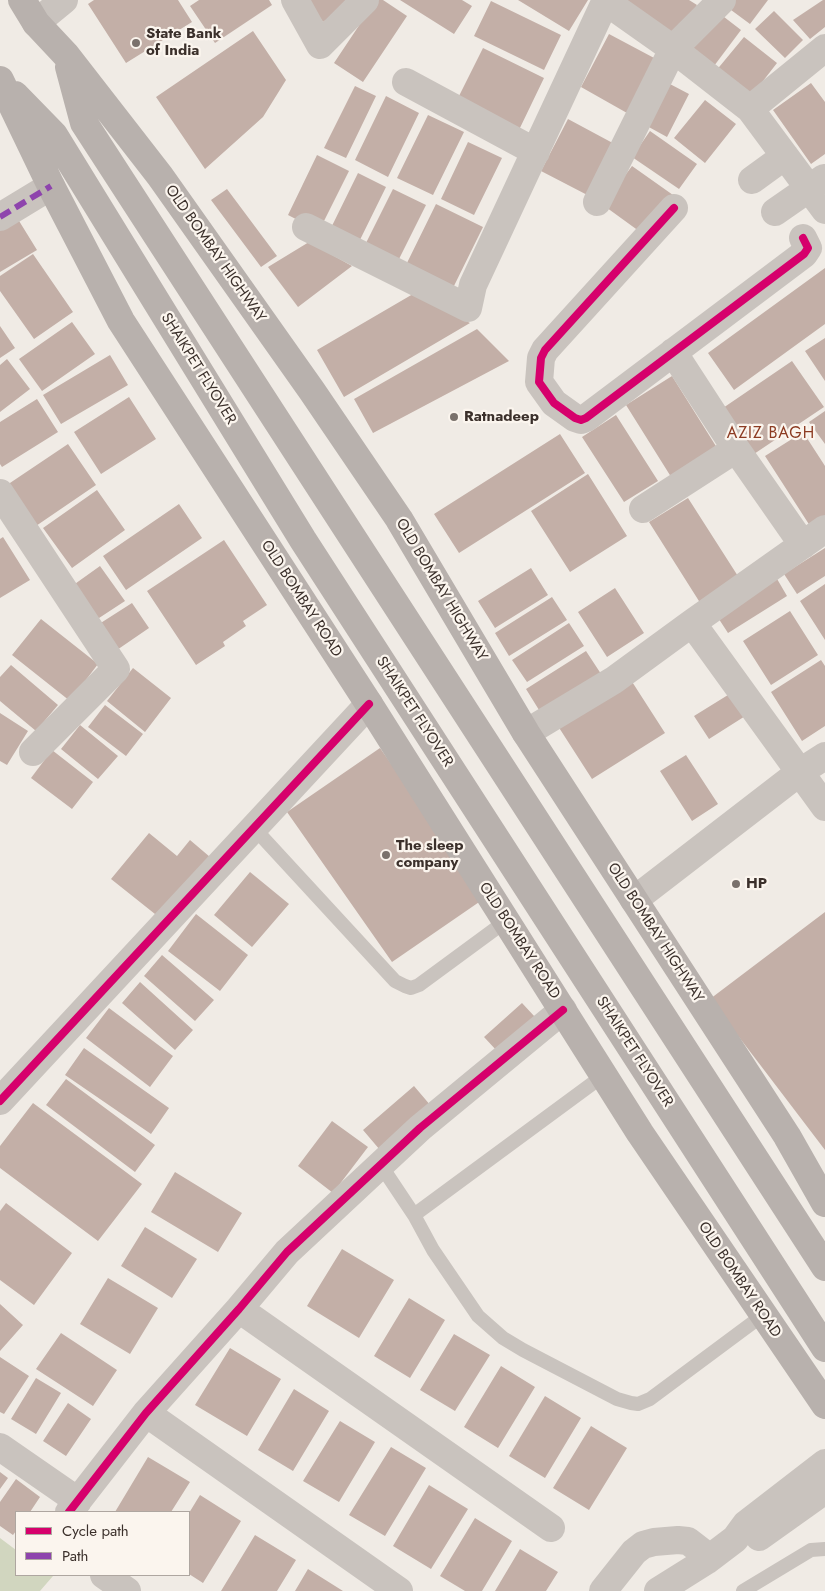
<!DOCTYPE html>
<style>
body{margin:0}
#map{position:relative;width:825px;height:1591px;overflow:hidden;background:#f0ebe5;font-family:Jost,sans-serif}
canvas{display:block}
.legend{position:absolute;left:15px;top:1511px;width:175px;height:65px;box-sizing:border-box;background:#fbf5ee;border:1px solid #aea6a0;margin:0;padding:6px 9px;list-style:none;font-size:15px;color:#3b302b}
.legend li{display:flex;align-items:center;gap:10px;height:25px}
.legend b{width:25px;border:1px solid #aea6a0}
</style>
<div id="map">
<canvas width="825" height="1591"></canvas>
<ul class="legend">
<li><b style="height:6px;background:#d6006c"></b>Cycle path</li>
<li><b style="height:6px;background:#8e44ad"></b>Path</li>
</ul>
</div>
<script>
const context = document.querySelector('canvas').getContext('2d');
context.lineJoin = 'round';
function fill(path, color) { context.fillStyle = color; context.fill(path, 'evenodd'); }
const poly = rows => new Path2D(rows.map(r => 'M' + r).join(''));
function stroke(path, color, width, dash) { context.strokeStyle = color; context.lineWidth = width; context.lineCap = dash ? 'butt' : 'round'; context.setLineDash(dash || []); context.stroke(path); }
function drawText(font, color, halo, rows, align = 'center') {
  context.font = font + ' Jost,sans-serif'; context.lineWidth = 4.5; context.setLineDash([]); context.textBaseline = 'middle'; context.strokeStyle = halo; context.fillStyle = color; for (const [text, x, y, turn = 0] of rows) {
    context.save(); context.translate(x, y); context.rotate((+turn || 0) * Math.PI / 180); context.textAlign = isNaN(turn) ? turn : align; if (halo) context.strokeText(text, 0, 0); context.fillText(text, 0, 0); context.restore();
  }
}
const green = poly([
 [0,1538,16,1550,16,1575,53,1576,40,1591,0,1591]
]);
const building = poly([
 [94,0,178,0,192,22,126,63,88,4],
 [199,0,269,0,272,5,215,43,190,6],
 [307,0,354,0,323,22],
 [376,0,383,0,407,16,363,82,334,63],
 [400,0,462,0,472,6,454,34],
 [518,0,588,0,569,31],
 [626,0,689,0,697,5,677,37],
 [732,0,768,0,750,24,727,7],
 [823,0,825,0,825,27,810,39,793,20],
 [491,1,561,35,544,70,474,36],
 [715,10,741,30,714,66,687,45],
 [774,11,803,40,785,58,755,29],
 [253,31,286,80,263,117,205,169,156,97],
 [609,34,656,59,627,113,581,87],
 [744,37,777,63,749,99,715,72],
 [483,48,544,78,518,132,456,102],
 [668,83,689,94,667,137,647,126],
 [811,83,825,102,825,154,811,164,773,110],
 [355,86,376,96,346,158,324,148],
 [386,96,419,113,388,177,355,160],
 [705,100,736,124,705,163,674,138],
 [428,115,464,132,433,195,397,178],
 [568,119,622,148,595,199,541,171],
 [650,131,697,164,679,189,632,157],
 [468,142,502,158,474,215,441,199],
 [317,155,349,171,319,231,288,215],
 [632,166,673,195,643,234,603,205],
 [358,173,386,187,355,250,327,236],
 [227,189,277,256,261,267,211,200],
 [393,189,426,205,395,267,362,251],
 [436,204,483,227,451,292,404,269],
 [16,216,37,250,0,272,0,227],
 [309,242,352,266,298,307,268,267],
 [33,254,73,312,34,339,0,291,0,276],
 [825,268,825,324,734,390,708,353],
 [413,294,470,323,344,397,317,350],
 [72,322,95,354,42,391,19,359],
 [0,326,15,348,0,358],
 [477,329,509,361,373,433,354,399],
 [825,338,825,381,805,351],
 [110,355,128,385,61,424,43,395],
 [7,359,30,389,0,412,0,365],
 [792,361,824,407,754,454,723,408],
 [672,376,719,451,673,480,626,405],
 [129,397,156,439,101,474,74,432],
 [37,399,58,432,2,467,0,464,0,422],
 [825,411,825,444,809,422],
 [616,415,658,481,624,502,582,437],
 [803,432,825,466,825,521,812,529,765,456],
 [560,434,585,473,459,553,434,514],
 [68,444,96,485,33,528,4,487],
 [588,474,627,536,570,572,531,511],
 [97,490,125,530,72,568,43,528],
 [688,498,743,584,704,609,649,522],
 [179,504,202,538,126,590,103,556],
 [3,537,30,580,0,598,0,539],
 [224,540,267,605,243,621,246,626,223,642,225,646,196,665,147,591],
 [825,548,825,576,797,594,784,574],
 [100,566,125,601,96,620,72,586],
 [531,568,548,595,495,628,478,601],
 [773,572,787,596,728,633,713,610],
 [825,584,825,640,800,601],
 [615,588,644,633,607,657,578,612],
 [552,597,567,620,509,656,495,633],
 [132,603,149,628,114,652,96,626],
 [790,611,818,655,771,685,743,641],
 [41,619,98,664,70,701,12,655],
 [569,623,584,646,527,682,512,660],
 [586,651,605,680,544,718,526,689],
 [821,660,825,666,825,726,802,741,771,692],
 [11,665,58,705,36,731,0,701,0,677],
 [133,668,171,698,145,732,107,701],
 [629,677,665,733,592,779,556,723],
 [736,690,750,713,709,739,694,716],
 [105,705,143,734,126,756,88,727],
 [0,713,28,731,7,765,0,761],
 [80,725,118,756,98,779,61,749],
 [380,748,485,898,392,962,287,812],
 [52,750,93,782,72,809,31,778],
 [686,755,718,804,692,821,660,771],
 [149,833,177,856,190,840,210,857,160,918,111,879],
 [250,872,289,904,252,947,214,915],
 [825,912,825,1150,710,999],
 [196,914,248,955,220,991,168,951],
 [162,955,214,1000,195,1021,144,976],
 [140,982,193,1030,175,1050,122,1003],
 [522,1003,535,1017,497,1051,484,1037],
 [109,1008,173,1056,150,1087,86,1038],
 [84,1048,169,1108,151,1134,65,1075],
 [66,1079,155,1145,135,1172,46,1105],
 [414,1086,431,1106,380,1150,363,1130],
 [33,1103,142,1184,98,1241,0,1168,0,1146],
 [332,1121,368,1147,333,1193,298,1166],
 [175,1172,242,1213,218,1252,151,1212],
 [6,1203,72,1253,34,1305,0,1280,0,1211],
 [145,1227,197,1259,172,1298,121,1266],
 [342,1249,394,1280,359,1338,307,1306],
 [108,1278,158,1308,130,1354,80,1324],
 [409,1298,445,1320,410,1378,374,1356],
 [0,1304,23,1325,0,1351],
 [61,1333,117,1370,93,1406,36,1369],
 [454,1334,490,1355,455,1411,420,1390],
 [230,1348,281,1379,247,1436,195,1405],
 [0,1357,29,1376,4,1414,0,1412],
 [501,1366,535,1387,498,1448,464,1427],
 [36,1378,61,1393,36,1434,11,1419],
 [294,1389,329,1411,293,1471,258,1450],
 [545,1396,581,1418,545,1478,509,1456],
 [68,1403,91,1419,66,1456,43,1441],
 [340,1421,375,1442,339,1502,303,1481],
 [591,1426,627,1448,589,1510,553,1488],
 [391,1447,426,1468,385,1536,349,1515],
 [148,1457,190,1482,171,1512,115,1512],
 [0,1472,8,1478,0,1489],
 [16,1479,40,1497,30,1512,16,1512,16,1531,13,1535,0,1526,0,1502],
 [429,1485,468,1509,431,1569,393,1546],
 [200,1495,241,1521,203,1583,189,1574,189,1513],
 [475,1518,512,1541,482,1591,465,1591,440,1576],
 [255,1535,296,1560,277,1591,221,1591],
 [520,1549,558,1572,546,1591,495,1591],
 [308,1569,343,1591,295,1591]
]);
const service = poly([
 [254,828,395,981,405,986,411,988,419,985,506,921],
 [604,1075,414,1215,433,1250,478,1316,503,1338,523,1350,617,1399,631,1403,638,1404,650,1399,763,1315],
 [380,1164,414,1215],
 [743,1591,811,1550,825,1549]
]);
const minor = poly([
 [295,0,320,45,365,0],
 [605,1,673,49,750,109,825,210],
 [36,23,64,0],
 [406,82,536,152],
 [750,109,825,48],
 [752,180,785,156],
 [597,202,673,49,722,0],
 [674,208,545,350,541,358,539,382,554,403,575,418,581,420,586,418,804,254,808,248,803,238],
 [775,212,824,178],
 [0,217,51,186],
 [306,227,468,308,473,285,606,0],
 [673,352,736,449,803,545],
 [0,493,116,669,33,752],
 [643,509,736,449],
 [692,623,825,807],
 [526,733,614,680,692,623,825,529],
 [634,900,800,772,825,756],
 [0,1101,369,704],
 [239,1309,551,1528],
 [146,1413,399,1591],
 [0,1447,78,1501],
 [69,1512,146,1413,239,1309,287,1252,420,1128,563,1010],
 [759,1537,825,1490],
 [104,1575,127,1591],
 [603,1591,634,1552,643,1545,654,1542,678,1540,688,1541,710,1558],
 [658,1591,706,1561,735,1539,746,1524,825,1463]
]);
const primary = poly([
 [22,0,36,23,66,55,160,176,312,391,399,519,526,733,787,1136,825,1203],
 [69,67,84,123,825,1267],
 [0,80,51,186,121,321,369,704,640,1133,825,1405],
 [15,95,54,135,303,540,825,1348]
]);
const quiet = poly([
 [0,217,51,186]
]);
const cycleway = poly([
 [674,208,545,350,541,358,539,382,554,403,575,418,581,420,586,418,804,254,808,248,803,238],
 [0,1101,369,704],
 [69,1512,146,1413,239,1309,287,1252,420,1128,563,1010]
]);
const markers = [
 [136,43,5,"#7a716c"],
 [454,417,5,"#7a716c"],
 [386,855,5,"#7a716c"],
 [736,884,5,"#7a716c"]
];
const poiNames = [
 ["State Bank",146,34],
 ["of India",146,51],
 ["Ratnadeep",464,417],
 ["The sleep",396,846],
 ["company",396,863],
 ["HP",746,884]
];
const streetNames = [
 ["OLD BOMBAY HIGHWAY",215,254,55],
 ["SHAIKPET FLYOVER",198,369,58],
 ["OLD BOMBAY HIGHWAY",441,590,59],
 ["OLD BOMBAY ROAD",301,599,57],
 ["SHAIKPET FLYOVER",414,712,57],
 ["OLD BOMBAY HIGHWAY",655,933,57],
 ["OLD BOMBAY ROAD",519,941,57],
 ["SHAIKPET FLYOVER",634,1052,57],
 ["OLD BOMBAY ROAD",739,1280,56]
];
const neighbourhoodNames = [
 ["AZIZ BAGH",771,434]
];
fill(green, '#d1d6bf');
fill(building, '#c3afa7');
stroke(service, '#c9c3be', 14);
stroke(minor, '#c9c3be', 28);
stroke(primary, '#b8b1ad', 28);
stroke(quiet, '#8e44ad', 6, [12, 6]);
stroke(cycleway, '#d6006c', 8);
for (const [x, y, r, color] of markers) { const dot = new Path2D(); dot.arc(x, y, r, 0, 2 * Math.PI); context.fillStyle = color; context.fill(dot); stroke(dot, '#fbf5ee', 2); }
drawText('bold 15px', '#3b302b', '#fbf5ee', poiNames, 'left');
drawText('15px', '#3b302b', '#fbf5ee', streetNames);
context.letterSpacing = '1px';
drawText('16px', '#8c3b22', '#fbf5ee', neighbourhoodNames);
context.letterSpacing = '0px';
</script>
